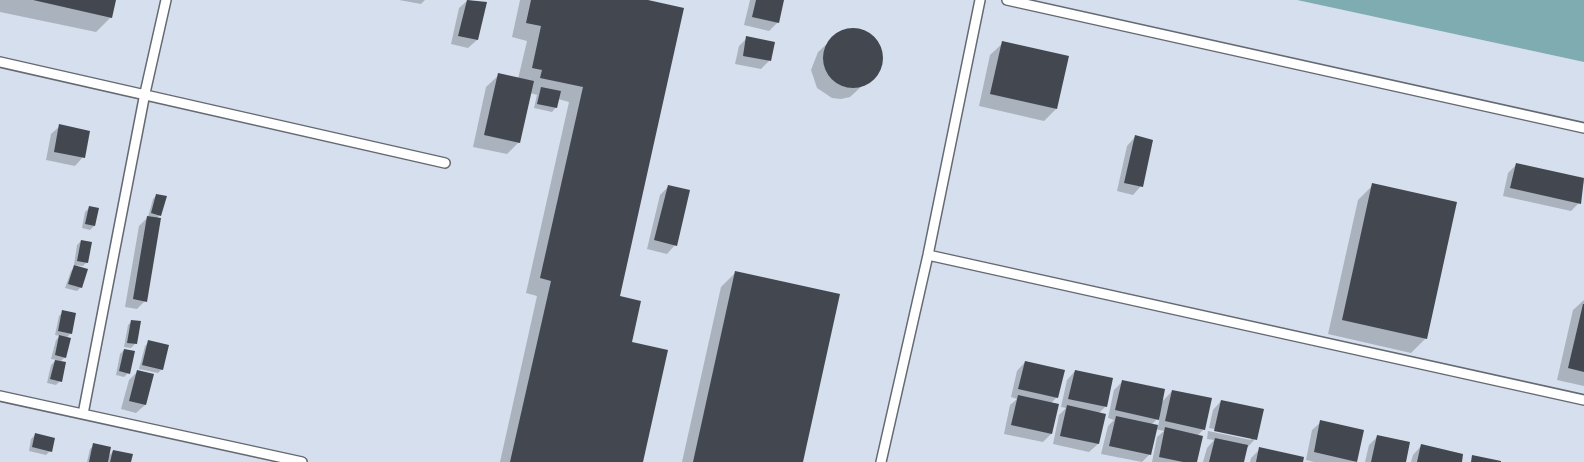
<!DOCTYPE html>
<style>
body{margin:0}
canvas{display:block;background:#e6ecf5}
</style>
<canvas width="1584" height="462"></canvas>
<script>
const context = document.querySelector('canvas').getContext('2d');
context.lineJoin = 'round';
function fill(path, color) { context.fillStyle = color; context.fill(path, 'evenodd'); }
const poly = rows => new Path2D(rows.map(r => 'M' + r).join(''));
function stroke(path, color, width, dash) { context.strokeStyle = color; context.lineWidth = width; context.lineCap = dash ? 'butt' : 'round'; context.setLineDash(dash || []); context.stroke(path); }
const built = poly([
 [0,0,1297,0,1584,62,1584,462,0,462]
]);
const water = poly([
 [1297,0,1584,0,1584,62]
]);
const shadow = poly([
 [0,0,115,0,111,17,96,32,0,12],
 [399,0,425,0,421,4],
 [468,0,485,4,477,40,468,48,451,44,459,8],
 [520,0,641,0,618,297,630,343,641,462,500,462,537,296,526,293,569,102,558,99,556,107,552,112,534,108,537,95,530,93,519,142,507,154,473,147,486,87,499,75,518,79,527,41,512,37],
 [750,0,782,0,778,22,769,31,744,25],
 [847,30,856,30,873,38,881,54,881,64,877,72,850,97,841,99,832,98,817,88,811,70,818,52,838,34],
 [747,38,769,61,761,69,735,64,739,46],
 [1003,43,1056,109,1044,121,979,106,990,55],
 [60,126,83,157,75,166,46,160,51,134],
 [1135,137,1141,186,1133,195,1117,191,1127,146],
 [1516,165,1584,180,1579,203,1571,211,1503,196,1508,173],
 [1373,185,1426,338,1411,353,1328,334,1358,200],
 [668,187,675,245,667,254,647,249,660,195],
 [157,195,160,215,156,219,145,301,137,309,125,307,139,226,148,217,153,199],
 [89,208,94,226,90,230,82,228,85,212],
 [81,241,87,262,83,266,74,265,77,245],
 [76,266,81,287,77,291,65,288,71,271],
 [736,272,801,462,682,462,721,287],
 [1584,300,1584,386,1557,380,1573,310],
 [63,312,71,333,66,338,65,357,60,362,60,381,56,385,47,383,51,365,56,360,51,359,56,340,60,336,55,335,59,316],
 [132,321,135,344,131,348,124,347,128,325],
 [149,342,162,369,158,373,139,369,145,346],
 [124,350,128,373,124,377,116,375,120,354],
 [1025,362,1057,397,1050,404,1051,434,1043,442,1004,434,1010,405,1017,399,1011,397,1017,371],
 [138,371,145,405,136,413,121,409,129,380],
 [1075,371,1105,407,1098,414,1098,444,1089,452,1053,444,1059,415,1066,408,1061,407,1067,380],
 [1122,382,1161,403,1172,391,1204,429,1197,436,1195,462,1152,462,1157,437,1164,431,1155,429,1150,454,1142,462,1101,454,1108,426,1114,420,1108,418,1114,390],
 [1160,416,1158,427,1151,425],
 [1221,401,1255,439,1247,448,1243,462,1203,462,1207,448,1214,440,1207,439,1208,431,1251,440,1251,437,1209,428,1213,410],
 [1321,422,1356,461,1354,462,1314,462,1306,460,1312,430],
 [35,435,50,451,46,455,29,451,31,439],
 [1378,436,1404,462,1365,462,1369,445],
 [94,445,108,457,113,451,129,462,87,462,90,449],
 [1421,446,1460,462,1411,462,1413,455],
 [1260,449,1301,462,1250,462,1251,458]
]);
const building = poly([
 [33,0,116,0,112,18],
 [467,0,487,2,478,40,458,36],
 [531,0,648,0,684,8,620,296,641,301,632,342,668,350,643,462,510,462,551,281,540,278,583,87,540,78,542,70,532,68,541,26,526,23],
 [756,0,784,0,779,23,752,17],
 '823 58a30 30 0 1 1 60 0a30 30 0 1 1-60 0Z',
 [746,36,775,42,771,61,743,56],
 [1002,41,1069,56,1057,109,990,94],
 [498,73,534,81,520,143,484,135],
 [541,87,561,91,557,108,537,104],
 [59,124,90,131,85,158,54,152],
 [1135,135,1153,140,1143,187,1124,183],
 [1516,163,1584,178,1581,204,1510,188],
 [1372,183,1457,202,1427,339,1342,320],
 [668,185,690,190,677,246,654,240],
 [156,194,167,196,161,216,151,213],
 [89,206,99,208,95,226,85,224],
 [147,216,161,218,147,302,133,299],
 [81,240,92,242,88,263,77,261],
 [74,265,88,269,82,288,68,284],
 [735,271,840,294,803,462,693,462],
 [1583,304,1584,304,1584,372,1568,368],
 [62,310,76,313,72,334,58,331],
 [131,320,141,321,137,344,127,343],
 [59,335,71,338,66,358,55,355],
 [148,340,169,345,163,370,142,365],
 [124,349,135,351,130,374,119,371],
 [55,360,66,362,62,382,50,379],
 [1025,361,1065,370,1058,398,1018,389],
 [137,370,154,374,146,405,129,401],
 [1075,370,1113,378,1107,407,1068,399],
 [1122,380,1165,389,1159,420,1115,410],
 [1172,390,1212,398,1205,430,1165,421],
 [1018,395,1059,404,1052,434,1011,425],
 [1221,400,1264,409,1257,440,1214,431],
 [1067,405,1106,414,1099,444,1060,436],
 [1116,416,1158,425,1151,455,1109,446],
 [1320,420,1364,430,1357,462,1314,452],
 [1165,427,1203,436,1197,462,1183,462,1159,457],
 [35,433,55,438,52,452,32,447],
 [1377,435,1410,442,1406,462,1371,462],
 [1215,438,1248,445,1244,462,1209,462],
 [93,443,111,447,108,462,89,462],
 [1421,444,1463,454,1462,462,1417,462],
 [1259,447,1304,457,1303,462,1256,462],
 [113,450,133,454,131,462,110,462],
 [1472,455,1501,461,1501,462,1471,462]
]);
const service = poly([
 [1007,0,1584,128],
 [0,62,445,163],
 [928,255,1584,400],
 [0,396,302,462],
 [83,414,145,93,166,0],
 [881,462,928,255,980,0]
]);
fill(built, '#d5dfee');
fill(water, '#7facb1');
fill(shadow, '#0003');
fill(building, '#43474f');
stroke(service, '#656a72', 12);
stroke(service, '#fff', 9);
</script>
